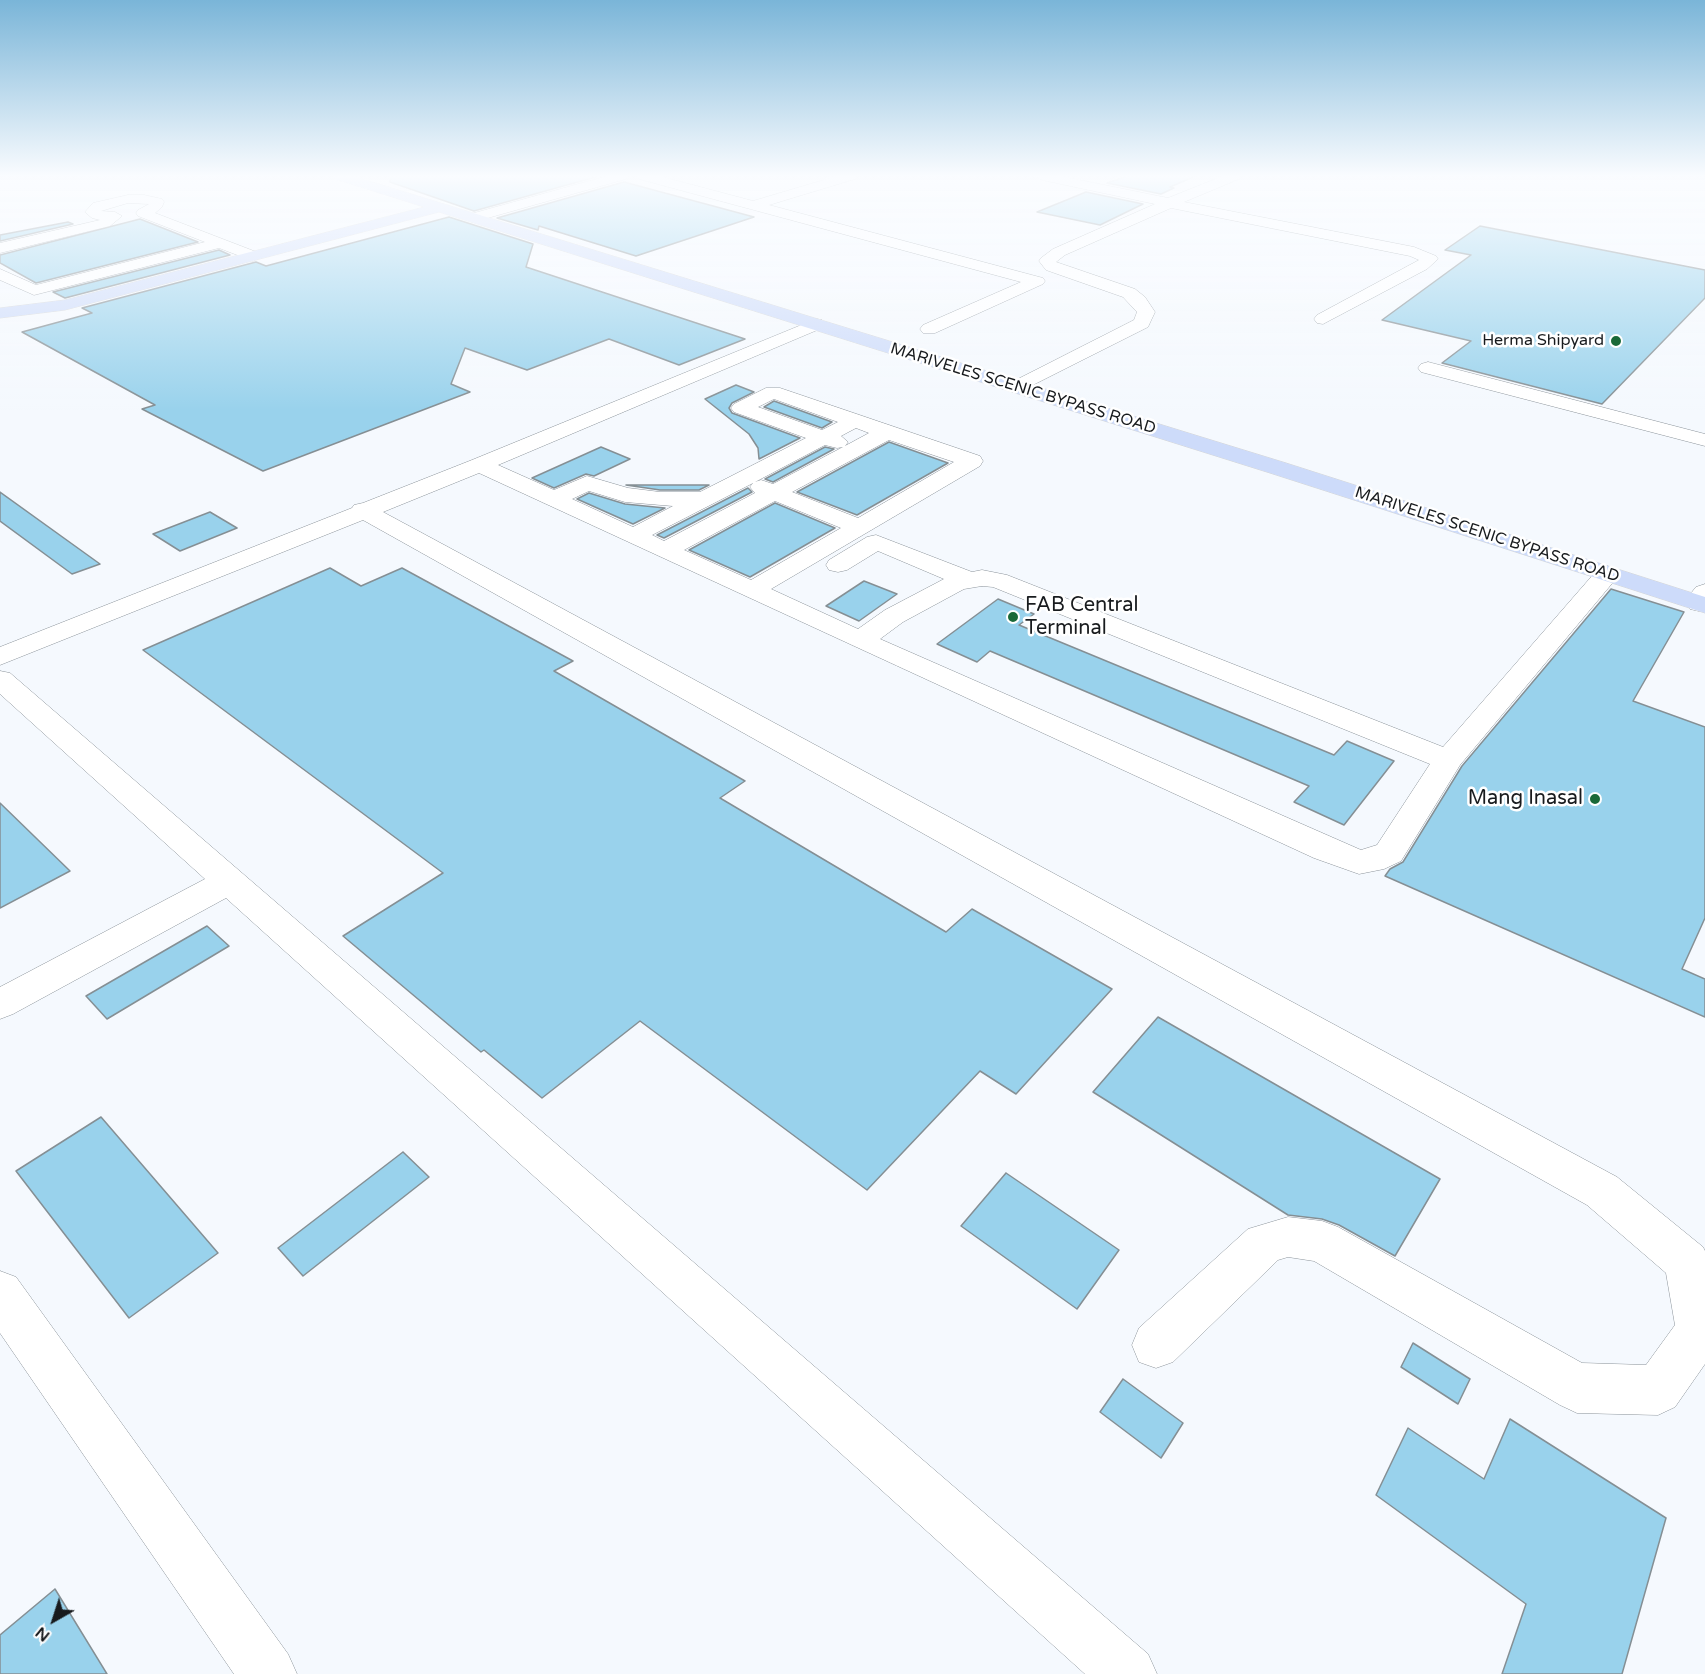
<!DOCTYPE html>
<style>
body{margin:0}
#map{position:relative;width:1705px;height:1674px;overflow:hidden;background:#f5f9fe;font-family:"Varela Round",sans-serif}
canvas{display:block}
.north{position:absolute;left:24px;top:1590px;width:60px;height:60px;-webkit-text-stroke:4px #fff;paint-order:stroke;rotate:219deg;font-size:16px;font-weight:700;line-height:24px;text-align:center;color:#181b1e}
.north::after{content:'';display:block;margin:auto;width:21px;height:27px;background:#181b1e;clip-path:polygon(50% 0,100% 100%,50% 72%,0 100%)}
</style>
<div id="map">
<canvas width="1705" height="1674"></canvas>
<div class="north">N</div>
</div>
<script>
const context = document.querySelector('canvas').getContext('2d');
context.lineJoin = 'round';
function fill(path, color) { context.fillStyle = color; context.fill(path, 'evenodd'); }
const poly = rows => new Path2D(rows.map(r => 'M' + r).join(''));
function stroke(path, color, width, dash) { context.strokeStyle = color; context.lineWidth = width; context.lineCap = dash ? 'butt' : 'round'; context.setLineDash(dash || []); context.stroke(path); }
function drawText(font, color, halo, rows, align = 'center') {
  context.font = font + ' "Varela Round",sans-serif'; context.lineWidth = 5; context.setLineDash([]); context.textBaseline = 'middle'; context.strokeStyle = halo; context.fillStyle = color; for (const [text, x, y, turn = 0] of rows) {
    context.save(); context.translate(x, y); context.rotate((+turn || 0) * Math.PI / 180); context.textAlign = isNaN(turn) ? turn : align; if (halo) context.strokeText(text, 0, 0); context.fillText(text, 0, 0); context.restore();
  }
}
const building = poly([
 [391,176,599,176,474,211,390,182,391,176],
 [1127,176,1193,176,1193,177,1170,187,1174,188,1161,194,1107,183,1127,176],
 [624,182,754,217,636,256,539,226,538,230,497,218,624,182],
 [1086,192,1143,204,1100,225,1037,212,1086,192],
 [449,217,533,244,526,267,745,339,679,365,609,339,527,370,465,348,451,384,470,392,263,471,142,409,155,405,22,332,92,313,82,308,256,262,266,266,449,217],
 [140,219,198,242,36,283,0,263,0,255,140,219],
 [68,222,73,224,0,241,0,235,68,222],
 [1480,226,1705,270,1705,298,1602,404,1442,363,1471,341,1382,320,1471,255,1445,250,1480,226],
 [219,250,230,255,65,298,53,292,219,250],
 [736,385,754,392,732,403,729,408,732,413,800,438,759,459,758,448,749,434,705,399,736,385],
 [774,401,832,422,822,428,764,407,774,401],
 [889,442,948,463,857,515,797,492,889,442],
 [601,447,630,459,594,476,586,474,554,488,532,478,601,447],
 [825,447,834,449,773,482,765,479,825,447],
 [626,485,709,485,699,490,660,490,626,485],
 [748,488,752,492,664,538,657,535,748,488],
 [0,492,100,564,72,574,0,521,0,492],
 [589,493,625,504,665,508,633,524,577,499,589,493],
 [775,503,835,528,750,577,689,550,775,503],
 [210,512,237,528,180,551,153,534,210,512],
 [330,568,361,586,402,568,573,661,554,671,745,781,720,798,946,932,972,909,1112,989,1016,1094,980,1071,867,1190,640,1021,542,1098,484,1050,481,1052,343,936,443,873,143,650,330,568],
 [864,581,897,594,859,621,826,606,864,581],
 [1611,589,1684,612,1633,701,1705,727,1705,918,1682,969,1705,979,1705,1017,1385,876,1390,869,1403,862,1462,766,1611,589],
 [998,599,1034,614,1019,625,1334,755,1347,741,1394,761,1344,825,1294,802,1309,786,990,651,977,662,937,644,998,599],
 [0,803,70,871,0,908,0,803],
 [207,926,229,946,107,1019,86,996,207,926],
 [1158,1017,1440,1179,1395,1256,1339,1225,1322,1219,1288,1215,1093,1092,1158,1017],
 [101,1117,218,1253,129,1318,16,1171,101,1117],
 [403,1152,429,1177,303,1276,278,1248,403,1152],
 [1006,1173,1119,1250,1077,1309,961,1226,1006,1173],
 [1413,1343,1470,1379,1458,1404,1401,1367,1413,1343],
 [1123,1379,1183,1423,1161,1458,1100,1412,1123,1379],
 [1510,1419,1666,1518,1622,1674,1502,1674,1526,1604,1376,1495,1408,1428,1484,1479,1510,1419],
 [55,1589,107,1674,0,1674,0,1635,55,1589]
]);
const minor = poly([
 [607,176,628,176,626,179,477,221,472,222,465,218,467,215,607,176],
 [637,176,659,176,753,201,837,176,857,176,855,179,769,205,1043,278,1045,281,1043,284,935,333,923,333,920,329,923,325,1021,282,639,179,637,176],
 [1035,176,1060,176,1168,198,1223,176,1241,176,1239,179,1184,202,1414,247,1436,256,1438,259,1427,269,1323,324,1317,323,1314,319,1317,315,1419,260,1410,256,1171,208,1065,255,1056,262,1135,289,1145,297,1155,312,1148,327,1017,393,1010,391,1007,387,1010,383,1134,320,1137,312,1123,297,1046,270,1039,261,1041,258,1053,249,1155,204,1042,180,1035,176],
 [128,195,144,195,162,199,164,202,162,207,155,213,259,253,261,256,253,261,219,248,34,295,0,280,0,269,36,285,205,242,138,216,136,213,138,210,149,204,128,203,101,211,115,212,122,216,110,226,0,253,0,243,100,220,92,218,85,212,93,203,128,195],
 [816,319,822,320,825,324,822,328,498,465,554,490,587,476,628,488,660,492,700,492,806,438,734,412,731,408,734,404,766,388,780,388,980,456,983,461,980,466,771,589,858,629,885,610,944,579,878,551,847,570,838,572,829,570,826,565,829,560,867,537,876,535,972,572,982,570,1007,575,1443,747,1598,569,1607,566,1616,569,1620,574,1460,765,1401,861,1384,869,1359,874,1314,858,479,473,383,512,1617,1177,1703,1247,1705,1251,1705,1364,1675,1407,1658,1415,1577,1413,1560,1405,1314,1261,1288,1257,1278,1260,1173,1362,1156,1368,1139,1362,1132,1345,1139,1328,1248,1229,1288,1217,1322,1221,1338,1227,1582,1363,1646,1365,1675,1325,1666,1273,1587,1205,363,520,0,665,0,647,352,508,354,505,363,503,472,460,816,319],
 [774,399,838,422,822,430,758,407,774,399],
 [856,428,869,433,845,446,848,442,841,436,856,428],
 [889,440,954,462,858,518,792,492,889,440],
 [825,445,837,448,843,447,773,484,761,480,755,482,825,445],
 [753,483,750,487,755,493,664,541,652,535,753,483],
 [589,491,625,502,673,506,633,527,572,499,589,491],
 [775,501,841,528,751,580,684,550,775,501],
 [982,586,993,587,1430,764,1377,845,1361,850,880,639,903,622,964,589,982,586],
 [1428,362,1705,434,1705,446,1421,372,1418,368,1421,364,1428,362],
 [1705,584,1705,609,1699,611,1690,609,1686,603,1692,592,1696,587,1705,584],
 [0,671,10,673,1148,1654,1157,1674,1085,1674,226,898,13,1014,0,1019,0,987,205,879,0,694,0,671],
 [0,1271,16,1277,288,1654,297,1674,234,1674,0,1333,0,1271]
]);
const major = poly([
 [333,176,353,176,1286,463,1705,597,1705,613,1270,473,439,212,65,310,0,318,0,308,65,300,424,207,335,179,333,176]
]);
const markers = [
 [1616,341,6,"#1a6938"],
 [1013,617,6,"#1a6938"],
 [1595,799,6,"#1a6938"]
];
const farPoinames = [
 ["Herma Shipyard",1604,341]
];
const farStreetnames = [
 ["MARIVELES SCENIC BYPASS ROAD",1023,389,17],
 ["MARIVELES SCENIC BYPASS ROAD",1487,535,18]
];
const poiNames = [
 ["FAB Central",1025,606],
 ["Terminal",1025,629],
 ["Mang Inasal",1583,799,"right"]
];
fill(building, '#99d2ec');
stroke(building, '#858f94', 1.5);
stroke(minor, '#8c949b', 1);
stroke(major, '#d5d6d6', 1);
fill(minor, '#fff');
fill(major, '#cddbfa');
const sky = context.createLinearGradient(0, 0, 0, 410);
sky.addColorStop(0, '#7ab5d8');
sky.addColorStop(0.43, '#fafcff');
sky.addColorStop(1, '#fafcff00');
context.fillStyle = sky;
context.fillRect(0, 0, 1705, 410);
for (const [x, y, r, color] of markers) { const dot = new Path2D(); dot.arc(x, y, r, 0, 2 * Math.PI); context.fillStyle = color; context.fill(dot); stroke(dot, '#fff', 2); }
drawText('16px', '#181b1e', '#fff', farPoinames, 'right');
drawText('16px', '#181b1e', '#fff', farStreetnames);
drawText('20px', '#181b1e', '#fff', poiNames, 'left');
</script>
